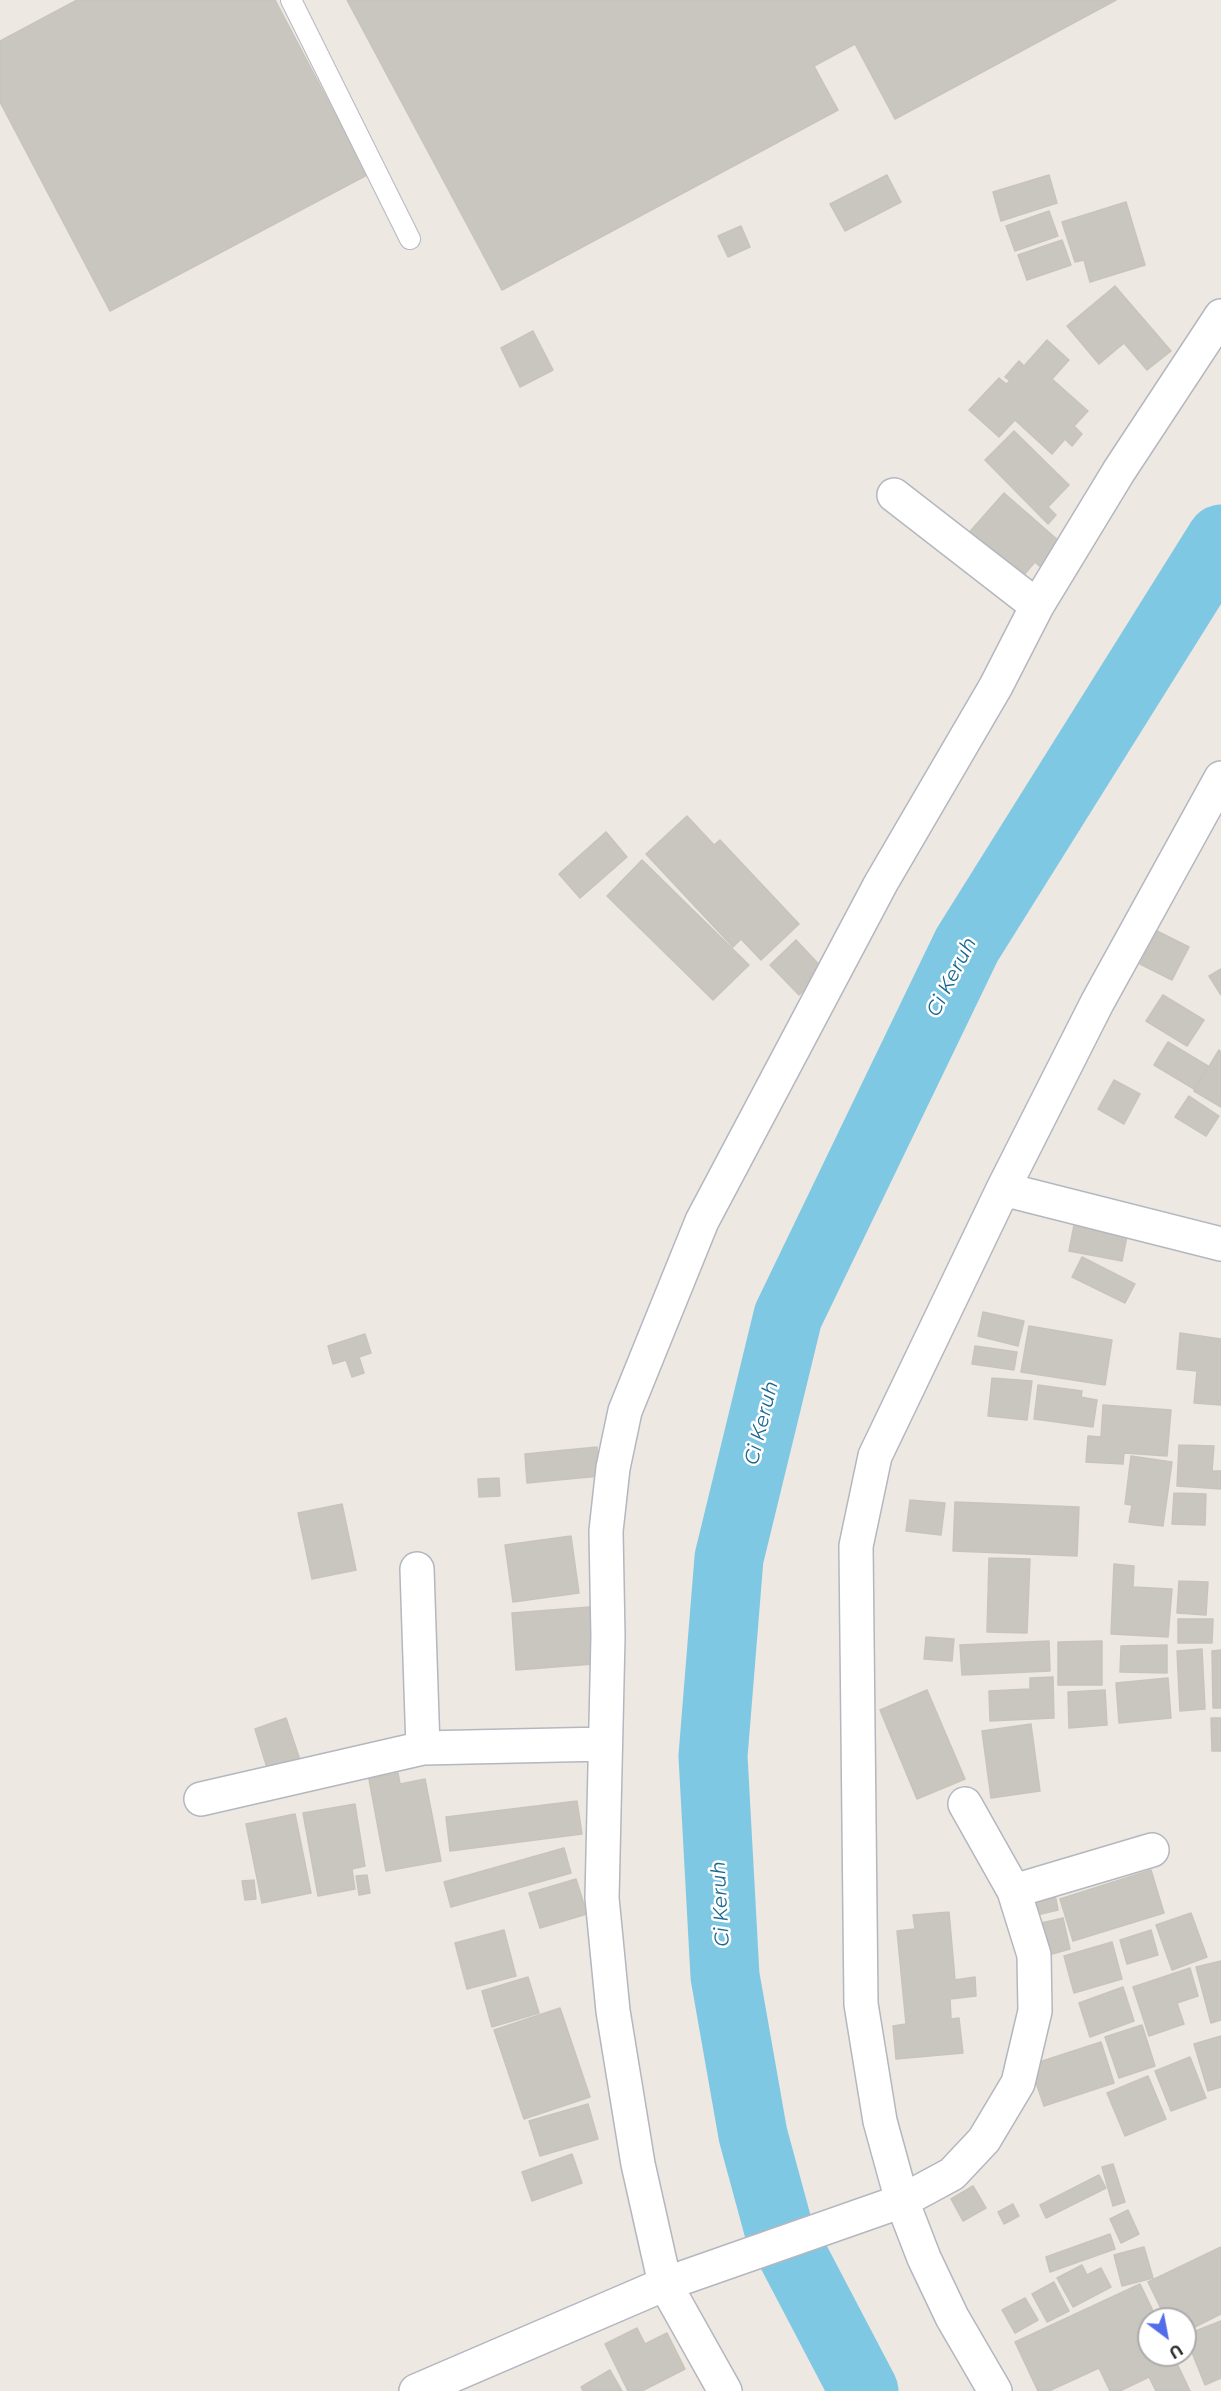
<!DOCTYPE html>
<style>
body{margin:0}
#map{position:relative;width:1221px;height:2391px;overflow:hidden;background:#ede8e1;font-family:Montserrat,sans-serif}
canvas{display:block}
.north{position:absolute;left:1137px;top:2307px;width:60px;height:60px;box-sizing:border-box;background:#fff;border:2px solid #ababab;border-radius:50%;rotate:148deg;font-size:16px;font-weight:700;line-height:24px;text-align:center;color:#2d2d2d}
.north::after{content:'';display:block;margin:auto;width:21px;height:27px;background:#526de9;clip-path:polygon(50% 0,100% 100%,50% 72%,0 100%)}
</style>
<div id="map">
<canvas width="1221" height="2391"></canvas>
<div class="north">U</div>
</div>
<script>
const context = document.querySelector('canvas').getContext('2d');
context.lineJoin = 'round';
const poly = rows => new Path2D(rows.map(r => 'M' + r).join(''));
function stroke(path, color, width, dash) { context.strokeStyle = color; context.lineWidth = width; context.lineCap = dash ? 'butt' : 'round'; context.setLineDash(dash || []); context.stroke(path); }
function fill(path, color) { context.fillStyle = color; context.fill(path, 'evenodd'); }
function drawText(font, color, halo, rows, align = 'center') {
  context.font = font + ' Montserrat,sans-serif'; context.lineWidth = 5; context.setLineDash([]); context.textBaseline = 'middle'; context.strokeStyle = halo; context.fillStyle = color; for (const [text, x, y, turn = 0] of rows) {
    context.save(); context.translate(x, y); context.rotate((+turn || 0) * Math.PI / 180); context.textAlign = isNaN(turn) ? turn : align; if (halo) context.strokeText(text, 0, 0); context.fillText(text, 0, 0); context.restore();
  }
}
const river = poly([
 [864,2391,778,2227,753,2135,725,1976,713,1756,729,1558,788,1316,967,945,1221,539]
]);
const building = poly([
 [77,0,275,0,367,175,110,311,0,102,0,41,77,0],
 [347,0,1116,0,895,119,855,44,814,66,838,110,502,290,347,0],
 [887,175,901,202,845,231,830,204,887,175],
 [1049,175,1057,203,1001,221,993,192,1049,175],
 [1126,202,1145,265,1090,282,1084,260,1075,262,1062,222,1126,202],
 [1049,211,1058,236,1015,251,1006,226,1049,211],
 [741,226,750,247,728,257,718,236,741,226],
 [1062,240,1071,265,1027,280,1018,255,1062,240],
 [1115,286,1171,351,1147,370,1124,343,1099,364,1067,326,1115,286],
 [533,331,553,370,520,387,501,348,533,331],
 [1047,340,1069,360,1052,379,1088,411,1074,426,1082,434,1072,446,1065,439,1052,454,1015,420,999,437,969,410,999,378,1006,384,1010,381,1005,377,1019,361,1024,366,1047,340],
 [1014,431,1069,485,1048,507,1056,515,1048,524,985,460,1014,431],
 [1004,493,1067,548,1046,572,1035,562,1018,582,966,536,1004,493],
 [687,816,714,845,720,840,799,924,761,960,741,939,733,947,646,854,687,816],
 [606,832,627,857,580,898,559,874,606,832],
 [642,860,749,965,713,1000,607,896,642,860],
 [1157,931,1189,947,1172,980,1140,964,1157,931],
 [796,940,825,971,799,995,770,965,796,940],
 [1221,969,1221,995,1209,976,1221,969],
 [1163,995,1204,1020,1187,1046,1146,1021,1163,995],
 [1168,1042,1208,1066,1194,1089,1154,1065,1168,1042],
 [1219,1050,1221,1052,1221,1107,1194,1091,1219,1050],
 [1114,1080,1140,1094,1124,1124,1098,1109,1114,1080],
 [1189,1096,1219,1116,1206,1136,1175,1117,1189,1096],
 [1075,1220,1128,1231,1122,1261,1069,1251,1075,1220],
 [1082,1257,1135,1284,1125,1303,1072,1277,1082,1257],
 [983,1312,1024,1321,1018,1346,978,1336,983,1312],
 [1029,1326,1112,1340,1105,1385,1021,1372,1029,1326],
 [1180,1333,1221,1339,1221,1405,1194,1403,1197,1371,1177,1369,1180,1333],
 [365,1334,371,1353,359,1357,364,1373,352,1377,346,1360,333,1364,328,1346,365,1334],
 [975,1346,1017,1352,1014,1370,972,1364,975,1346],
 [992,1378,1032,1381,1027,1420,988,1416,992,1378],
 [1038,1385,1082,1391,1081,1397,1097,1400,1093,1427,1034,1419,1038,1385],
 [1103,1405,1171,1410,1167,1456,1124,1453,1123,1464,1086,1462,1088,1436,1101,1437,1103,1405],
 [1179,1445,1214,1446,1212,1471,1221,1471,1221,1489,1177,1486,1179,1445],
 [597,1447,600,1476,527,1483,525,1454,597,1447],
 [1131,1456,1172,1462,1163,1526,1129,1522,1132,1505,1125,1504,1131,1456],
 [499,1478,500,1496,479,1497,478,1479,499,1478],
 [1174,1493,1206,1494,1205,1525,1172,1524,1174,1493],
 [910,1500,945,1503,941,1535,906,1531,910,1500],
 [955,1502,1079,1507,1077,1556,953,1551,955,1502],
 [342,1504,356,1570,312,1579,298,1513,342,1504],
 [571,1536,579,1593,513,1602,505,1545,571,1536],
 [989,1558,1030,1559,1027,1633,987,1632,989,1558],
 [1114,1564,1134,1566,1133,1587,1172,1589,1168,1637,1111,1634,1114,1564],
 [1179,1581,1208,1582,1206,1615,1177,1613,1179,1581],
 [590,1607,594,1664,516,1670,512,1613,590,1607],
 [1178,1619,1213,1619,1212,1643,1178,1643,1178,1619],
 [926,1637,954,1639,952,1661,924,1659,926,1637],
 [1049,1641,1050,1671,962,1675,960,1645,1049,1641],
 [1102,1641,1102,1685,1058,1685,1058,1642,1102,1641],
 [1167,1645,1167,1673,1120,1672,1121,1646,1167,1645],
 [1202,1649,1205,1709,1180,1711,1177,1651,1202,1649],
 [1221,1650,1221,1708,1213,1708,1212,1651,1221,1650],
 [1053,1677,1054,1718,990,1721,989,1691,1030,1689,1030,1678,1053,1677],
 [1168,1678,1171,1718,1119,1723,1116,1683,1168,1678],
 [927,1690,965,1779,917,1799,880,1710,927,1690],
 [1105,1690,1107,1725,1069,1728,1068,1692,1105,1690],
 [286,1718,300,1760,268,1771,255,1729,286,1718],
 [1211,1718,1221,1718,1221,1751,1212,1751,1211,1718],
 [1031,1724,1040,1791,991,1798,982,1731,1031,1724],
 [398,1773,400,1784,425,1779,441,1861,386,1871,369,1779,398,1773],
 [577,1801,582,1834,450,1851,446,1817,577,1801],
 [355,1804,365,1866,352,1869,355,1889,318,1896,303,1813,355,1804],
 [295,1814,311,1893,262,1903,246,1824,295,1814],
 [564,1848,571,1873,451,1907,444,1882,564,1848],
 [1151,1870,1164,1913,1073,1941,1060,1899,1151,1870],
 [367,1875,370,1893,359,1895,356,1876,367,1875],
 [576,1879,587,1914,540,1928,529,1893,576,1879],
 [254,1880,256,1899,245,1900,242,1881,254,1880],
 [1054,1889,1058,1910,1037,1915,1032,1894,1054,1889],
 [949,1912,955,1980,975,1977,976,1996,950,1999,951,2019,959,2018,963,2053,896,2059,893,2026,906,2024,897,1931,915,1929,913,1915,949,1912],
 [1191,1913,1207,1957,1172,1970,1156,1925,1191,1913],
 [1063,1918,1070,1949,1045,1956,1037,1924,1063,1918],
 [504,1930,516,1976,467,1989,455,1943,504,1930],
 [1151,1930,1158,1955,1127,1964,1120,1940,1151,1930],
 [1112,1942,1122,1979,1074,1993,1064,1956,1112,1942],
 [1221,1961,1221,2020,1211,2023,1196,1967,1221,1961],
 [1190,1968,1198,1996,1177,2003,1184,2024,1149,2036,1133,1987,1190,1968],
 [528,1977,539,2013,492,2027,482,1991,528,1977],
 [1123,1987,1134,2021,1090,2037,1079,2003,1123,1987],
 [560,2008,590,2097,524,2119,494,2030,560,2008],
 [1142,2025,1155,2066,1119,2078,1105,2037,1142,2025],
 [1221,2036,1221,2087,1208,2091,1194,2044,1221,2036],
 [1101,2042,1114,2083,1044,2106,1030,2065,1101,2042],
 [1190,2057,1206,2098,1171,2111,1155,2071,1190,2057],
 [1148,2076,1166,2119,1125,2136,1107,2093,1148,2076],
 [588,2104,598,2139,540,2156,529,2121,588,2104],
 [572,2154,582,2183,532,2201,522,2172,572,2154],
 [1113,2164,1125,2202,1113,2206,1102,2167,1113,2164],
 [1099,2175,1106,2188,1046,2218,1040,2205,1099,2175],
 [973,2186,986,2208,963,2221,951,2199,973,2186],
 [1013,2204,1019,2216,1004,2224,998,2212,1013,2204],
 [1128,2210,1139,2234,1121,2243,1110,2219,1128,2210],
 [1110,2234,1115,2249,1050,2272,1046,2257,1110,2234],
 [1144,2247,1153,2278,1122,2286,1114,2255,1144,2247],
 [1221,2247,1221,2314,1185,2332,1185,2319,1166,2319,1148,2282,1221,2247],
 [1082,2265,1087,2275,1101,2268,1111,2287,1073,2307,1057,2278,1082,2265],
 [1054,2282,1069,2311,1047,2322,1032,2294,1054,2282],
 [1140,2284,1157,2319,1149,2319,1149,2355,1173,2355,1190,2391,1156,2391,1149,2377,1120,2391,1110,2391,1099,2368,1049,2391,1038,2391,1015,2342,1140,2284],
 [1025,2298,1038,2320,1015,2333,1002,2310,1025,2298],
 [1221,2321,1221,2378,1205,2385,1185,2335,1221,2321],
 [637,2328,645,2344,667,2333,685,2369,642,2391,628,2391,605,2344,637,2328],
 [610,2370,622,2391,583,2391,581,2387,610,2370]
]);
const service = poly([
 [291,0,410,239]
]);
const minor = poly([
 [894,495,1037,606],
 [1003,1189,1221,1244],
 [417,1569,423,1748,605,1744],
 [201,1799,423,1748],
 [1014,1891,1152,1850],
 [416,2391,665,2284,902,2201,952,2174,984,2140,1018,2083,1035,2011,1034,1955,1014,1891,965,1804],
 [725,2391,665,2284,638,2164,613,2011,602,1898,608,1637,606,1531,613,1468,625,1411,702,1221,881,883,996,686,1037,606,1119,471,1221,316],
 [995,2391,952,2317,924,2258,902,2201,880,2121,861,2004,856,1546,875,1456,1003,1189,1097,1003,1221,778]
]);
const waterNames = [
 ["Ci Keruh",952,977,-63],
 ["Ci Keruh",762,1423,-76],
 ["Ci Keruh",721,1904,-93]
];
stroke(river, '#7fc8e4', 69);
fill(building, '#c9c6bf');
stroke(building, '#c9c4bb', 1.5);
stroke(service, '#b4b7bf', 22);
stroke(minor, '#b4b7bf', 36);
stroke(service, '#fff', 20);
stroke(minor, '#fff', 33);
drawText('italic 20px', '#1b6993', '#fff', waterNames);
</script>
